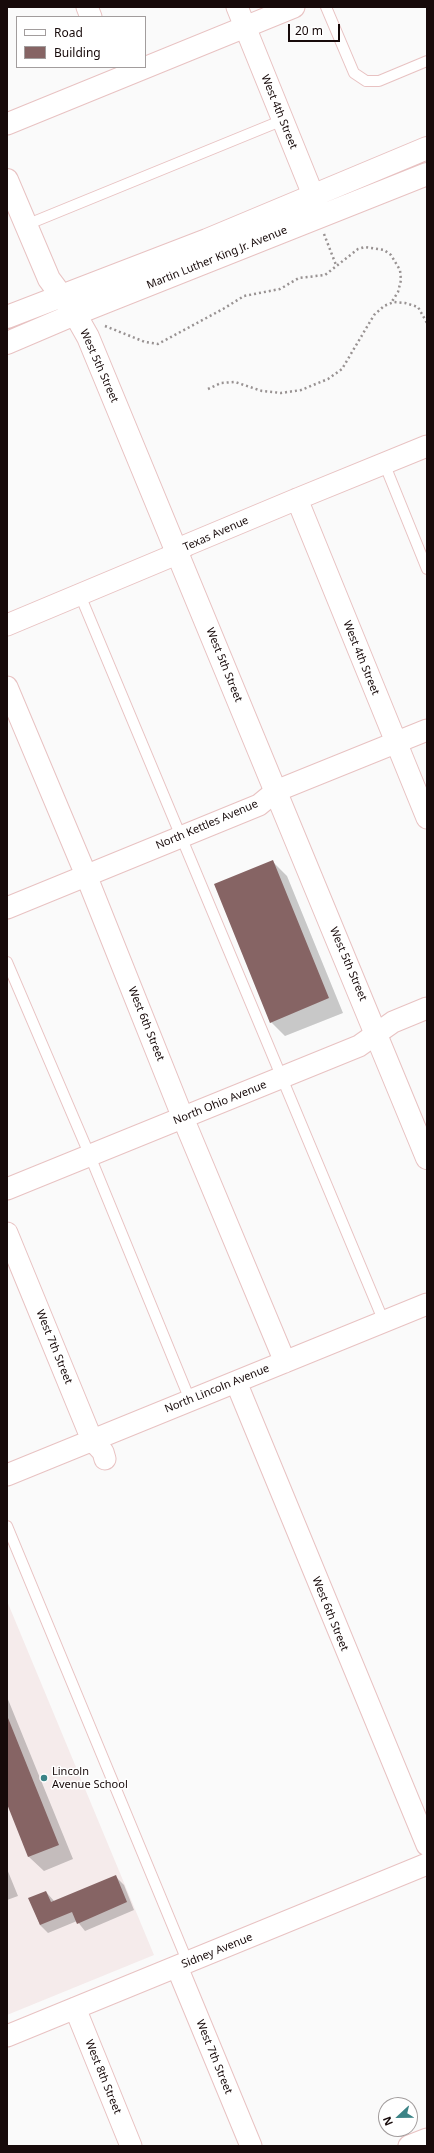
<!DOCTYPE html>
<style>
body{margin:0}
#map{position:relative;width:434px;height:2153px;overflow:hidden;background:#fafafa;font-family:"Noto Sans",sans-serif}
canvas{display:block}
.frame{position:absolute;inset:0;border:8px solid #170a0a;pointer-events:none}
.legend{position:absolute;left:16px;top:16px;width:130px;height:52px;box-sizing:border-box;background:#fff;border:1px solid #a29d9d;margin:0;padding:5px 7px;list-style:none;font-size:12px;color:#170a0a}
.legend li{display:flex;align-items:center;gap:8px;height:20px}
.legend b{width:20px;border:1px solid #a29d9d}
.north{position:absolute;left:378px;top:2097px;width:40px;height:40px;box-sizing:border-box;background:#fff;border:1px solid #a29d9d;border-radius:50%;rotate:248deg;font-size:11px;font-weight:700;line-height:16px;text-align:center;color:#170a0a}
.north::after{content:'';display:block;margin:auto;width:14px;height:18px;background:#3b8386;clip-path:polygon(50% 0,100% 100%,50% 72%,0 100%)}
.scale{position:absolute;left:288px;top:24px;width:52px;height:18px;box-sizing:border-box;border:2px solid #170a0a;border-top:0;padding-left:5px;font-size:12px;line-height:14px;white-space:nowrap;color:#170a0a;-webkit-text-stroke:3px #fff;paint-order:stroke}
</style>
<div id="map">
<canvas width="434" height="2153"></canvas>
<div class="frame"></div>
<ul class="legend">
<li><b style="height:5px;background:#fff"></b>Road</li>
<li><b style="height:11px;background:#866464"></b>Building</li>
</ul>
<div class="north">N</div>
<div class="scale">20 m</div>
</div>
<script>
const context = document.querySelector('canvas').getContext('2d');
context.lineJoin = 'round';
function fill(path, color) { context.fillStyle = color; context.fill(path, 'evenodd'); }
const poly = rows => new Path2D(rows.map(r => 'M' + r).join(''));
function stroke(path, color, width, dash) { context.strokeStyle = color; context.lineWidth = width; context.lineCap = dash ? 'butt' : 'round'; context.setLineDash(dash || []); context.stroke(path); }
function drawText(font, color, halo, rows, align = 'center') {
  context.font = font + ' "Noto Sans",sans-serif'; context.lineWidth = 3; context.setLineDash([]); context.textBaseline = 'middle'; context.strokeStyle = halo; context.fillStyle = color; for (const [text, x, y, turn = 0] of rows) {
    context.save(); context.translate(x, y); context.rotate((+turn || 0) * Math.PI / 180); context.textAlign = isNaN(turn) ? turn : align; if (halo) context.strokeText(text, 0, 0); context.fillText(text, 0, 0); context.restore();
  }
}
const built = poly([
 [7,1601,154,1955,7,2015]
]);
const shadow = poly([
 [272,861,287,876,343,1013,285,1036,271,1022],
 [7,1697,73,1859,44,1871,29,1857,7,1801],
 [7,1869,18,1896,7,1900],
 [116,1877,124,1885,134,1910,85,1931,77,1921,48,1933,40,1925,30,1899,46,1892,55,1902]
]);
const building = poly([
 [273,860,329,998,270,1023,214,884],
 [8,1718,59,1845,28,1857,7,1804],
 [116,1875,127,1902,77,1924,72,1912,40,1925,28,1898,46,1891,51,1902]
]);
const path = poly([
 [324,234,336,265],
 [105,326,145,342,158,344,223,309,244,296,280,289,299,278,325,275,358,249,365,247,384,250,391,255,400,270,401,280,398,292,391,303],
 [208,389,221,383,235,382,262,391,281,393,301,390,328,379,342,369,374,315,384,306,394,302,405,303,418,307,427,323]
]);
const lane = poly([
 [326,7,354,73,366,81,379,81,427,61],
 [26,225,283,120],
 [384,463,427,569],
 [80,595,384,1322],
 [7,962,90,1156,190,1400],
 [7,1526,188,1963]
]);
const street = poly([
 [87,7,91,17],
 [237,7,320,212],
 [7,124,294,7],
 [297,499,427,818],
 [7,625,167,558,187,545,297,499,427,446],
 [7,687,86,875,183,1118,285,1362],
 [7,908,259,805,276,791,427,730],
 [7,1189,359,1046,393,1022,427,1008],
 [7,1233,92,1440,103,1452,105,1459],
 [236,1382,427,1845],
 [7,1475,427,1304],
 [177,1967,251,2146],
 [75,2008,131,2146],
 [7,2036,427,1864],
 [409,2146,427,2139]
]);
const secondary = poly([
 [7,180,49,279,75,314,88,337,427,1158],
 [7,317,207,240,427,148],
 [7,343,75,314,427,174]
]);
const markers = [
 [44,1778,4,"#3b8386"]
];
const streetNames = [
 ["West 4th Street",279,112,68],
 ["Martin Luther King Jr. Avenue",217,258,-22],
 ["West 5th Street",99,366,66],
 ["Texas Avenue",216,534,-24],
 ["West 4th Street",361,658,68],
 ["West 5th Street",224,665,68],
 ["North Kettles Avenue",207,825,-23],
 ["West 5th Street",348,964,67],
 ["West 6th Street",146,1024,68],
 ["North Ohio Avenue",220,1103,-22],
 ["West 7th Street",54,1347,68],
 ["North Lincoln Avenue",217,1389,-22],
 ["West 6th Street",330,1614,68],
 ["Sidney Avenue",217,1951,-22],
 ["West 7th Street",214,2057,68],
 ["West 8th Street",103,2077,68]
];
const poiNames = [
 ["Lincoln",52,1772],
 ["Avenue School",52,1785]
];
fill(built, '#f5ebeb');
fill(shadow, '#0003');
fill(building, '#866464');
stroke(lane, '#e8c2c2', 12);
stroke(street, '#e8c2c2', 23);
stroke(secondary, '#e8c2c2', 24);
stroke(path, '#989292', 2.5, [2, 3]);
stroke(lane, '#fff', 10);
stroke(street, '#fff', 21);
stroke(secondary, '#fff', 22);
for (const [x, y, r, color] of markers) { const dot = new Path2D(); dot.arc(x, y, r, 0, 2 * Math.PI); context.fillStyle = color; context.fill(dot); stroke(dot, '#fff', 1.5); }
drawText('11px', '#170a0a', '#fff', streetNames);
drawText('11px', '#170a0a', '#fff', poiNames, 'left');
</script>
